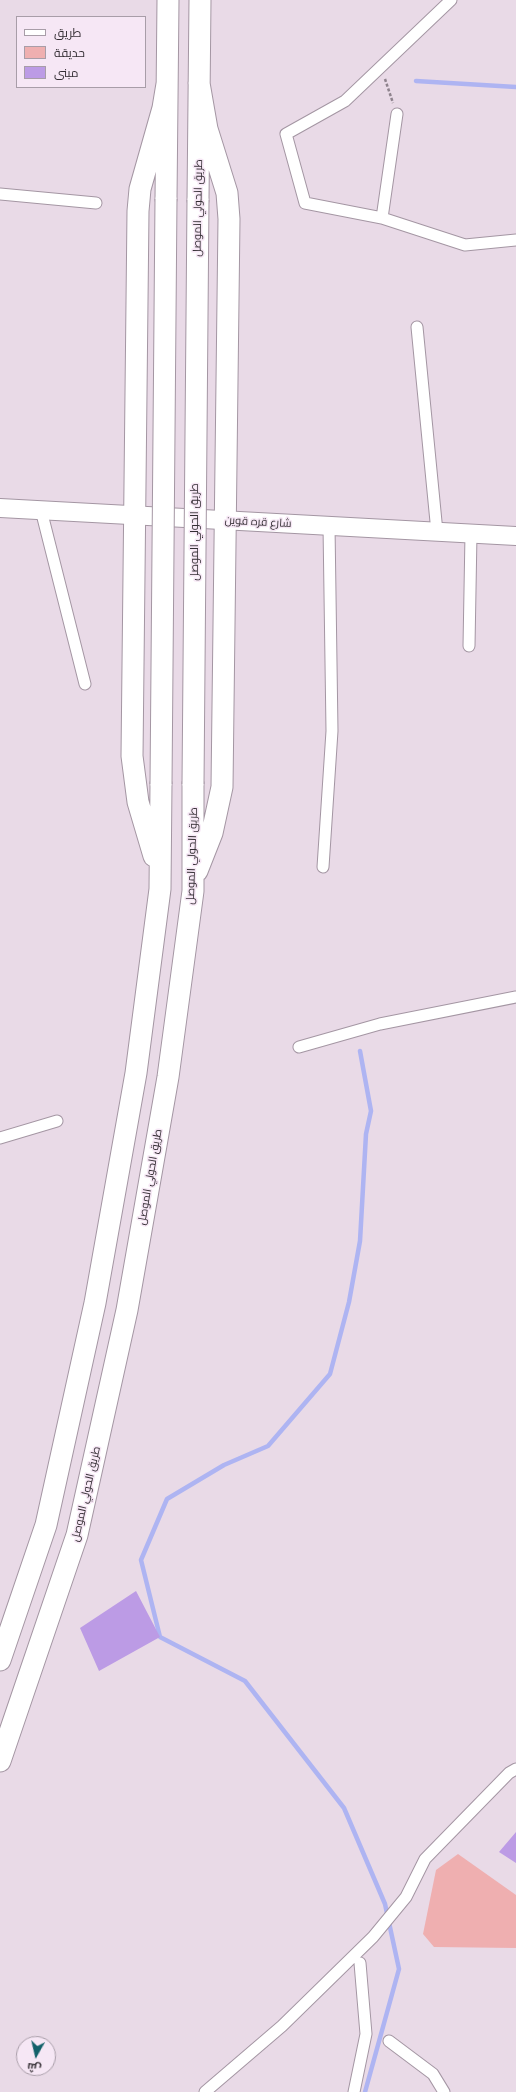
<!DOCTYPE html>
<meta charset="utf-8">
<style>
body{margin:0}
#map{position:relative;width:516px;height:2092px;overflow:hidden;background:#e9dae7;font-family:Raleway,Cairo,sans-serif}
canvas{display:block}
.legend{position:absolute;left:16px;top:16px;width:130px;height:72px;box-sizing:border-box;background:#f6e7f5;border:1px solid #a89da8;margin:0;padding:5px 7px;list-style:none;font-size:12px;color:#342e34}
.legend li{display:flex;align-items:center;gap:8px;height:20px}
.legend b{width:20px;border:1px solid #a89da8}
.north{position:absolute;left:16px;top:2036px;width:40px;height:40px;box-sizing:border-box;background:#f6e7f5;border:1px solid #a89da8;border-radius:50%;rotate:188deg;font-size:11px;font-weight:700;line-height:16px;text-align:center;color:#342e34}
.north::after{content:'';display:block;margin:auto;width:14px;height:18px;background:#12616a;clip-path:polygon(50% 0,100% 100%,50% 72%,0 100%)}
</style>
<div id="map">
<canvas width="516" height="2092"></canvas>
<ul class="legend">
<li><b style="height:5px;background:#fff"></b>طريق</li>
<li><b style="height:11px;background:#efafb0"></b>حديقة</li>
<li><b style="height:11px;background:#bc9be5"></b>مبنى</li>
</ul>
<div class="north">ش</div>
</div>
<script>
const context = document.querySelector('canvas').getContext('2d');
context.lineJoin = 'round';
function fill(path, color) { context.fillStyle = color; context.fill(path, 'evenodd'); }
const poly = rows => new Path2D(rows.map(r => 'M' + r).join(''));
function stroke(path, color, width, dash) { context.strokeStyle = color; context.lineWidth = width; context.lineCap = dash ? 'butt' : 'round'; context.setLineDash(dash || []); context.stroke(path); }
function drawText(font, color, halo, rows, align = 'center') {
  context.font = font + ' Raleway,Cairo,sans-serif'; context.lineWidth = 3; context.setLineDash([]); context.textBaseline = 'middle'; context.strokeStyle = halo; context.fillStyle = color; for (const [text, x, y, turn = 0] of rows) {
    context.save(); context.translate(x, y); context.rotate((+turn || 0) * Math.PI / 180); context.textAlign = isNaN(turn) ? turn : align; if (halo) context.strokeText(text, 0, 0); context.fillText(text, 0, 0); context.restore();
  }
}
const green = poly([
 [458,1854,516,1895,516,1948,434,1947,423,1934,436,1870]
]);
const stream = poly([
 [416,81,516,87],
 [360,1051,371,1111,366,1134,360,1241,349,1302,330,1374,268,1446,224,1465,167,1499,141,1560,160,1637,245,1681,344,1808,385,1904,399,1969,365,2092]
]);
const building = poly([
 [136,1591,160,1637,99,1671,80,1628],
 [516,1832,516,1863,499,1852]
]);
const path = poly([
 [385,79,393,103]
]);
const minor = poly([
 [451,0,345,101,286,134,305,203,382,218,465,245,516,240],
 [0,194,96,203],
 [382,218,397,114],
 [417,327,437,532],
 [41,510,85,684],
 [469,646,471,534],
 [323,867,332,731,329,526],
 [299,1047,380,1024,516,997],
 [0,1138,57,1121],
 [389,2041,433,2074,444,2092],
 [205,2092,282,2026,373,1937,406,1897,425,1859,509,1773,516,1769],
 [354,2092,366,2034,360,1963]
]);
const primary = poly([
 [0,508,516,536]
]);
const motorway = poly([
 [166,199,168,0],
 [198,200,200,0],
 [154,856,138,802,132,756,138,211,140,189,163,108,167,84],
 [197,871,212,833,222,787,229,219,227,193,207,129,199,83],
 [0,1660,46,1525,95,1303,136,1073,160,889,161,784],
 [0,1761,77,1535,127,1310,168,1077,193,891,193,784]
]);
const motorwayBridge = poly([
 [161,784,166,199],
 [193,784,198,200]
]);
const streetNames = [
 ["طريق الحولي الموصل",198,208,-89],
 ["شارع قره قوين",258,522,3],
 ["طريق الحولي الموصل",195,532,-90],
 ["طريق الحولي الموصل",192,856,-88],
 ["طريق الحولي الموصل",150,1177,-80],
 ["طريق الحولي الموصل",86,1494,-77]
];
fill(green, '#efafb0');
stroke(stream, '#aeb4f2', 4.5);
fill(building, '#bc9be5');
stroke(minor, '#a496a3', 13);
stroke(primary, '#a496a3', 20);
stroke(motorway, '#a496a3', 23);
stroke(path, '#8e838d', 2.5, [3, 2]);
stroke(minor, '#fff', 11);
stroke(primary, '#fff', 18);
stroke(motorway, '#fff', 21);
stroke(motorwayBridge, '#a496a3', 23, []);
stroke(motorwayBridge, '#fff', 21);
drawText('11px', '#342e34', '#f6e7f5', streetNames);
</script>
